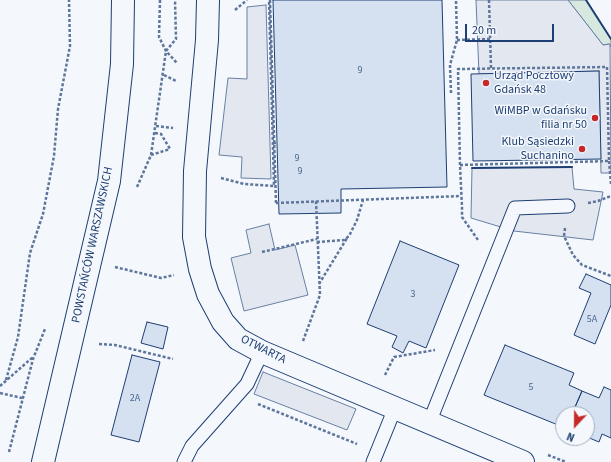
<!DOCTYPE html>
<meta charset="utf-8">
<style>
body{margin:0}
#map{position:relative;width:611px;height:462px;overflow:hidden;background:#f4f7fb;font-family:"Source Sans 3",sans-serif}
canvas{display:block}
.north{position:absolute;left:555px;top:406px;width:40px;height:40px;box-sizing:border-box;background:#f4f7fb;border:1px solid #9eadc5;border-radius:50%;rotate:202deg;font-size:11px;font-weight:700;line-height:16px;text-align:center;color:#1d3f73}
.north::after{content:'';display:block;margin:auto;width:14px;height:18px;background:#c62828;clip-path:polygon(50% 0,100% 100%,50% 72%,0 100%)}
.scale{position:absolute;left:465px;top:24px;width:89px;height:18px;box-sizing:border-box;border:2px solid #1d3f73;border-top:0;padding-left:5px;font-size:12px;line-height:14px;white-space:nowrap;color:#1d3f73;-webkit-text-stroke:3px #f4f7fb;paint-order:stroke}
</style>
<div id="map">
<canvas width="611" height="462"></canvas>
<div class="north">N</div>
<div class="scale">20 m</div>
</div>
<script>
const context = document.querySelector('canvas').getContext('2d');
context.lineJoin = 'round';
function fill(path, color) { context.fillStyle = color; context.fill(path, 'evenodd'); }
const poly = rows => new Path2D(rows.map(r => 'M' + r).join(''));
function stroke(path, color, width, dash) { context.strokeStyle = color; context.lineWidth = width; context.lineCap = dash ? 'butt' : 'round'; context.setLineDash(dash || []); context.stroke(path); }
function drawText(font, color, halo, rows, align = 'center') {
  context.font = font + ' "Source Sans 3",sans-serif'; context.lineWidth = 3; context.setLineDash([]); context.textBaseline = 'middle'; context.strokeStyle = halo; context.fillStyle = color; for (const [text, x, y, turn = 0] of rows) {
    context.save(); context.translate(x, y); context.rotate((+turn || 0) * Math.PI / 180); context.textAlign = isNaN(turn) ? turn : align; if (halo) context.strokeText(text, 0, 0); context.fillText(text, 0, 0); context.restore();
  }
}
const green = poly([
 [568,0,586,0,611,39,611,47,609,44,603,45,568,0]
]);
const parking = poly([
 [476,0,568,0,603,45,610,44,611,173,601,173,599,71,479,74,476,0],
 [266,5,271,179,241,178,242,157,219,155,228,78,247,79,247,7,266,5],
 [572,167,574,189,603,192,593,240,514,231,471,218,472,168,572,167],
 [269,224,275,250,295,245,308,295,244,311,231,258,251,253,246,230,269,224],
 [263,372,356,409,347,430,254,394,263,372]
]);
const building = poly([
 [273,0,442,0,447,187,341,189,341,213,279,214,273,0],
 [599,71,601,159,473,161,471,74,599,71],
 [400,241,459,265,426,348,409,341,403,353,392,347,397,336,367,324,400,241],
 [586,274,611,285,611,305,595,344,574,335,591,293,579,288,586,274],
 [147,322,168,327,163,349,141,343,147,322],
 [505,345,574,373,569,385,582,391,572,414,563,414,563,427,484,395,505,345],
 [132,355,160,362,139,442,111,435,132,355],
 [604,387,611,390,611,438,602,434,599,442,587,437,587,414,572,414,582,391,599,398,604,387]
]);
const path = poly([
 [160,0,159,37,166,51,177,63],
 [489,0,491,68],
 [235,10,247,0],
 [457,40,490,39],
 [164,75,176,81],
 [451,93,450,65,457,40,456,0],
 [156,126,173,128],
 [155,133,161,134,170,149],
 [273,143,278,143],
 [151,155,170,149],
 [609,161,611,184],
 [460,165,609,161,607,67,458,69,460,165,462,207,462,217,478,240],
 [221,178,244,184,274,186,269,0],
 [137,187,151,155,166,51,176,39,175,0],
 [276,203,461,196],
 [588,203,598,201,611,196],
 [565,228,564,236,573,255,582,265,611,276],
 [317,242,344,240,349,236,357,220,363,200],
 [262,252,317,239],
 [115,267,161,278,174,275],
 [319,284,347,238],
 [303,341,320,295,316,201],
 [99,344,115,345,173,359],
 [385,375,394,357,435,350],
 [6,380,18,337,30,253,43,214,54,156,58,109,70,46,69,0],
 [0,386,33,357],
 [0,393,22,398],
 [258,404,357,444],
 [9,452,33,359,45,329],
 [548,455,566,462]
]);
const service = poly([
 [429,423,515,208,568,206],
 [184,462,192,446,247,384,262,352],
 [373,462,395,408]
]);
const minor = poly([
 [208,0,207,40,195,171,194,237,200,269,208,294,223,322,238,339,262,352,523,462],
 [43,462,109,181,122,64,123,0]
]);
const pathBridge = poly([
 [270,0,276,203]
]);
const wall = poly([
 [586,0,611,39],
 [472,168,572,167]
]);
const markers = [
 [486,83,4,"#c62828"],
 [595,118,4,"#c62828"],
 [582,149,4,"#c62828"]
];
const numberNames = [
 ["9",360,71],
 ["9",297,159],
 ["9",300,172],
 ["3",413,295],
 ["5A",592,320],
 ["5",531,388],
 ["2A",135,399]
];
const poiNames = [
 ["Urząd Pocztowy",494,76,"left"],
 ["Gdańsk 48",494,90,"left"],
 ["WiMBP w Gdańsku",587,111],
 ["filia nr 50",587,125],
 ["Klub Sąsiedzki",574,142],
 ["Suchanino",574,156]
];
const streetNames = [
 ["POWSTAŃCÓW WARSZAWSKICH",93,245,-78],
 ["OTWARTA",263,350,27]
];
fill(green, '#d7e8df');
stroke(green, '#687fa3', 1);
fill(parking, '#e3e8f0');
stroke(parking, '#687fa3', 1);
fill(building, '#d5e0f0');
stroke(building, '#1d3f73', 1);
stroke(service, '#1d3f73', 15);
stroke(minor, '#1d3f73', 24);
stroke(path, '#5e769c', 2.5, [3, 2]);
stroke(service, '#f4f7fb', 13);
stroke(minor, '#f4f7fb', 22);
stroke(pathBridge, '#5e769c', 2.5, [3, 2]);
stroke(wall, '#1d3f73', 2);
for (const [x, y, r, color] of markers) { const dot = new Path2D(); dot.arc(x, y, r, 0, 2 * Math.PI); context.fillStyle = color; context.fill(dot); stroke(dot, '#f4f7fb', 1.5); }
drawText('10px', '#4b6792', null, numberNames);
drawText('12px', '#1d3f73', '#f4f7fb', poiNames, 'right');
drawText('12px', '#1d3f73', '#f4f7fb', streetNames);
</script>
